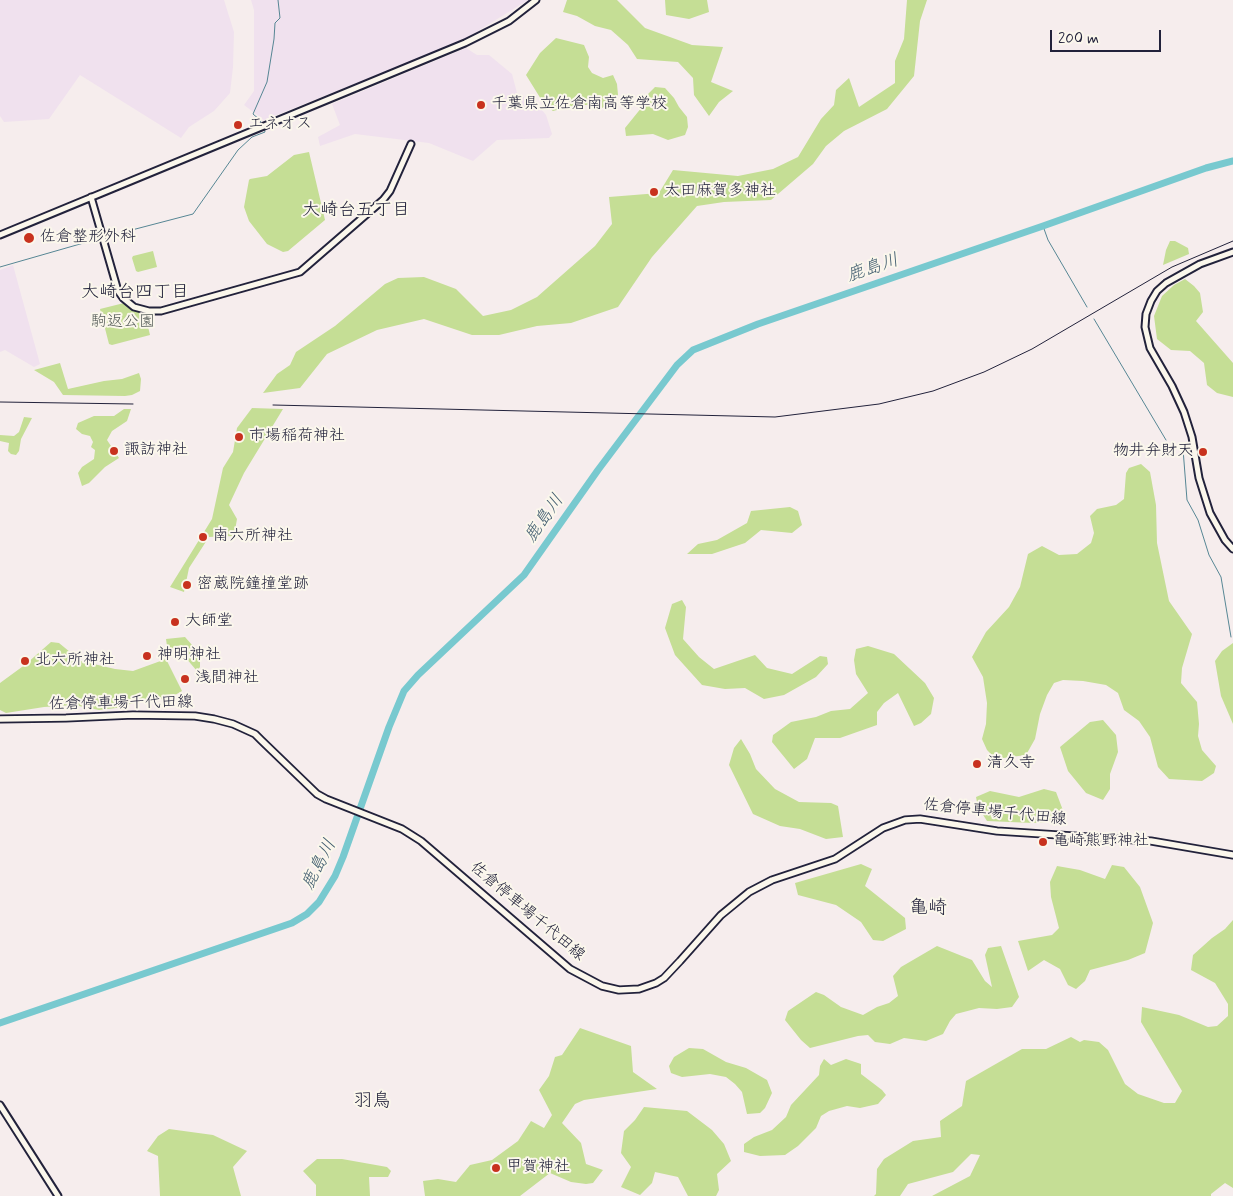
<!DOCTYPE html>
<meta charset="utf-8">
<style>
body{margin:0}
#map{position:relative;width:1233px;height:1196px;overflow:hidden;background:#f6eded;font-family:Mynerve,sans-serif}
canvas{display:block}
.scale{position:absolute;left:1050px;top:30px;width:111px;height:22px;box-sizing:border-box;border:2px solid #22223b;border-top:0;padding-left:6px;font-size:15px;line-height:18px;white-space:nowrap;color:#22223b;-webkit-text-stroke:4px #fbf7ec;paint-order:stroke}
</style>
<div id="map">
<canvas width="1233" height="1196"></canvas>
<div class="scale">200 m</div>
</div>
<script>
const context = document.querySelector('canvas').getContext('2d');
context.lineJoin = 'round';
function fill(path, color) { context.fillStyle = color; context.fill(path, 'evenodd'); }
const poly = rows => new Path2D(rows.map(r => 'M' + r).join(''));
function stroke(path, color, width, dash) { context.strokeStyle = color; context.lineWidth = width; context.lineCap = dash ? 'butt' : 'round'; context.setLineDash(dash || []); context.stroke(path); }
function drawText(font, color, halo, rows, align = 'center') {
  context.font = font + ' Mynerve,"Klee One",sans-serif'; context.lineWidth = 4; context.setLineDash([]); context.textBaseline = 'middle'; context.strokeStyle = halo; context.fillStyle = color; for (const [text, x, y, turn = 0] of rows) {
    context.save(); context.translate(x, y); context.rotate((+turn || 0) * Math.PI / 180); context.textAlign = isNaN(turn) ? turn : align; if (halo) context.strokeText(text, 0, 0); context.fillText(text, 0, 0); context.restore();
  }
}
const built = poly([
 [0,0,224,0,234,32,233,67,230,93,214,111,189,127,181,138,80,75,49,119,4,122,0,116],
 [251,0,528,0,460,42,264,120,244,105,254,91,254,10],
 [466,48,477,55,489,55,512,74,517,93,537,104,546,115,552,134,549,138,497,140,473,161,429,143,355,134,320,146,318,137,340,125,332,104],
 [13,265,40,364,34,367,5,350,0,352,0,270]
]);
const green = poly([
 [567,0,617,0,645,28,692,45,723,47,711,82,733,91,719,102,709,116,694,95,693,78,678,62,637,59,628,45,611,30,595,26,577,16,563,12],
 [665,0,707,0,709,12,689,19,666,15],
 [907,0,927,0,920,21,914,76,887,109,844,131,826,146,813,164,771,200,724,202,697,206,652,257,618,307,571,323,537,326,499,335,472,335,424,319,377,330,327,354,300,388,263,393,277,374,290,365,296,352,335,326,385,284,398,278,424,277,456,289,483,316,511,310,537,297,595,246,612,224,609,197,659,193,673,170,738,176,773,169,798,157,821,119,834,105,836,90,849,78,859,107,895,83,895,61,904,39],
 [556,38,584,45,589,57,588,67,592,73,603,78,613,75,617,84,618,95,601,109,588,105,576,105,553,111,544,104,526,75,540,53],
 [655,87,665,88,674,98,679,107,687,117,688,127,685,135,668,140,653,134,626,136,625,128,642,107,644,98],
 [309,152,325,220,288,251,283,252,267,244,249,221,244,207,249,180,250,179,267,176,294,155],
 [1170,241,1175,241,1188,248,1189,254,1163,265,1166,250],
 [153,251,157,267,138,272,136,271,132,258,133,256],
 [1185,279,1194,286,1200,293,1203,312,1196,321,1233,363,1233,397,1217,393,1207,385,1204,363,1190,351,1171,350,1157,339,1154,316,1162,296,1174,285],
 [124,303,136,311,145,314,150,335,112,345,109,344,100,309],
 [60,363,68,389,104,381,122,379,139,373,141,379,140,391,132,395,125,396,63,395,54,382,34,370],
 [252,408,283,409,244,473,229,505,237,519,234,536,209,537,189,568,184,592,170,587,212,519,223,468,233,452,237,428],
 [124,409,131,409,127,421,112,431,107,440,119,458,105,467,89,483,82,486,78,473,82,467,94,459,95,450,91,447,93,442,90,436,82,434,76,429,78,423,94,416,114,416],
 [24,417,32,418,21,439,19,451,16,455,11,454,8,451,9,443,0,441,0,435,14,436,19,432],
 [1141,464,1150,472,1156,505,1157,543,1169,601,1192,634,1182,668,1181,683,1197,702,1199,724,1198,736,1202,750,1216,766,1214,773,1202,781,1169,779,1158,767,1150,737,1139,721,1124,710,1118,693,1106,685,1083,681,1063,680,1054,683,1047,695,1040,714,1035,739,1026,755,996,759,987,750,982,739,986,724,987,703,983,677,972,657,986,632,1009,607,1020,587,1028,554,1042,546,1059,555,1077,554,1091,543,1094,533,1090,516,1097,509,1116,505,1124,499,1126,473,1129,468],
 [790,507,798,511,802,525,792,533,761,530,745,543,712,554,687,554,698,544,717,540,747,523,751,511],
 [682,600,686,607,683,639,699,657,714,669,755,655,767,668,792,674,820,656,827,657,828,664,816,677,784,695,764,699,745,688,725,689,702,685,675,655,665,628,672,604],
 [185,637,200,654,200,667,197,671,179,650,172,650,167,646,166,639],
 [51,642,59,643,81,661,115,669,133,671,166,659,182,691,168,699,144,700,116,708,99,710,74,705,44,707,6,713,0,710,0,683,26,664],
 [1233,643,1233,724,1221,696,1215,661,1222,651],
 [868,646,894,654,925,683,934,698,931,714,921,723,914,726,898,693,884,703,877,712,877,725,840,738,815,738,807,759,794,769,772,742,773,735,791,722,816,717,831,711,850,709,868,693,856,674,854,660,856,649],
 [1103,720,1116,735,1118,752,1110,774,1110,789,1103,800,1086,793,1068,771,1060,747,1090,722],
 [741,739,750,754,756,769,775,789,799,802,831,803,838,806,843,837,826,839,800,829,780,826,753,814,729,765,734,748],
 [1044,789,1056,792,1064,813,1060,821,1033,823,987,821,978,807,976,797,990,791,1019,797],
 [861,864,872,869,865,886,905,918,906,929,883,941,873,940,861,922,836,905,798,895,795,883],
 [1112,865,1124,867,1140,887,1153,923,1145,953,1128,960,1090,970,1085,981,1076,989,1068,985,1060,969,1044,960,1028,971,1018,941,1052,935,1059,928,1051,897,1050,882,1057,866,1080,870,1105,879],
 [1233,920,1233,1188,1225,1183,1211,1194,1211,1196,932,1196,970,1176,980,1155,971,1154,953,1172,908,1184,900,1196,874,1196,876,1194,877,1169,884,1159,913,1141,941,1137,940,1121,962,1106,966,1081,1022,1049,1046,1049,1071,1037,1080,1042,1084,1040,1099,1042,1108,1050,1125,1084,1138,1094,1164,1103,1175,1103,1182,1091,1141,1022,1142,1007,1179,1015,1208,1027,1217,1026,1228,1016,1228,1004,1215,983,1191,970,1193,955,1212,938,1225,929],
 [937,946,972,960,985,981,992,987,985,955,988,948,1001,946,1019,997,1012,1007,997,1009,979,1008,956,1014,950,1021,943,1034,926,1041,904,1038,890,1044,875,1042,868,1035,858,1036,810,1048,801,1040,785,1020,788,1011,816,992,824,995,841,1007,863,1015,877,1007,889,1003,898,996,893,976,901,967],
 [580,1028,631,1046,633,1072,657,1089,584,1100,575,1104,562,1123,581,1143,586,1164,603,1170,593,1183,586,1184,571,1182,550,1173,520,1196,425,1196,423,1181,438,1179,456,1182,470,1165,492,1160,518,1141,531,1121,544,1128,552,1115,539,1090,549,1076,555,1057,562,1055],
 [689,1048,703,1049,726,1062,746,1068,767,1080,772,1093,765,1108,760,1113,747,1114,742,1092,735,1084,726,1077,710,1074,682,1077,671,1073,669,1066,674,1057],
 [824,1059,831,1065,846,1059,861,1064,861,1074,882,1090,886,1095,878,1104,860,1108,847,1106,829,1111,821,1116,816,1128,798,1146,785,1155,760,1156,744,1152,744,1144,754,1137,772,1130,786,1117,791,1105,819,1075,820,1066],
 [644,1107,687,1111,712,1130,724,1144,731,1161,717,1174,719,1190,716,1196,688,1196,678,1177,655,1172,652,1183,640,1195,621,1187,631,1167,621,1153,624,1131,635,1120],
 [169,1129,213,1135,247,1151,233,1167,241,1196,160,1196,158,1156,147,1151,158,1136],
 [317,1159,342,1159,387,1167,391,1171,388,1177,369,1177,370,1196,316,1196,316,1185,303,1171]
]);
const stream = poly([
 [262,125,260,120,253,114,267,82,274,39,275,23,280,18,278,0],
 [1043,226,1048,240,1087,307],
 [105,237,193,214,238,150,252,137,265,132,264,128],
 [0,267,101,238],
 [1094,319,1166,440],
 [1183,449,1187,500,1198,520,1209,555,1221,577,1231,637]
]);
const river = poly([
 [0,1023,292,923,307,914,319,902,335,876,343,857,389,727,404,691,418,675,524,575,598,470,677,365,693,350,758,324,1043,226,1206,168,1233,161]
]);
const tertiary = poly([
 [91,197,118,291,123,298,134,307,149,311,161,311,300,272,383,200,390,191,411,144],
 [0,235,465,43,509,21,536,0],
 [1233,252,1200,264,1166,283,1157,291,1151,301,1146,314,1145,327,1150,348,1172,386,1184,412,1192,437,1199,478,1210,513,1225,540,1233,549],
 [0,1105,58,1196]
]);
const secondary = poly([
 [0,719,66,718,133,715,195,716,214,719,233,724,255,734,261,740,317,794,326,799,402,829,421,841,570,969,602,986,619,990,639,989,656,983,664,978,680,961,721,915,749,892,772,880,835,859,883,828,905,820,920,819,997,831,1151,841,1233,855]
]);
const rail = poly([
 [0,402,133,404],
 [273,405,775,417,879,404,933,391,984,372,1032,349,1172,267,1233,241]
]);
const markers = [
 [481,105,5,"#c8321e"],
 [238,125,5,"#c8321e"],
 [654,192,5,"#c8321e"],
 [29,238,6,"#c8321e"],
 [239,437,5,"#c8321e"],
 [114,451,5,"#c8321e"],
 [1203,452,5,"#c8321e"],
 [203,537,5,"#c8321e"],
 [187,585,5,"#c8321e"],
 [175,622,5,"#c8321e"],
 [147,656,5,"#c8321e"],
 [25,661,5,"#c8321e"],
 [185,679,5,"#c8321e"],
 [977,764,5,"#c8321e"],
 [1043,842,5,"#c8321e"],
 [496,1168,5,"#c8321e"]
];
const poiNames = [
 ["千葉県立佐倉南高等学校",491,105],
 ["エネオス",248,125],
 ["太田麻賀多神社",664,192],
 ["佐倉整形外科",40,238],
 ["市場稲荷神社",249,437],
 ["諏訪神社",124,451],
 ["物井弁財天",1193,452,"right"],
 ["南六所神社",213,537],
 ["密蔵院鐘撞堂跡",197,585],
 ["大師堂",185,622],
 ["神明神社",157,656],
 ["北六所神社",35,661],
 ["浅間神社",195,679],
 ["清久寺",987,764],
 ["亀崎熊野神社",1053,842],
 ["甲賀神社",506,1168]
];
const parkNames = [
 ["駒返公園",123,323]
];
const streetNames = [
 ["佐倉停車場千代田線",121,704,-1],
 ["佐倉停車場千代田線",995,813,6],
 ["佐倉停車場千代田線",527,912,40]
];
const neighbourhoodNames = [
 ["大崎台五丁目",356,211],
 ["大崎台四丁目",135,293]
];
const waterNames = [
 ["鹿島川",873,269,-19],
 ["鹿島川",545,519,-55],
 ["鹿島川",320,865,-63]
];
const quarterNames = [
 ["亀崎",928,909],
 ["羽鳥",372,1102]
];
fill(built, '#f0e1ee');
fill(green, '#c5de95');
stroke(stream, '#568694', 1);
stroke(river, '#78c9cf', 7);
stroke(tertiary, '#22223b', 9);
stroke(secondary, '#22223b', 9);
stroke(tertiary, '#fbf7ec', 5);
stroke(secondary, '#fbf7ec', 5.5);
stroke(rail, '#22223b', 1);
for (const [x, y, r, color] of markers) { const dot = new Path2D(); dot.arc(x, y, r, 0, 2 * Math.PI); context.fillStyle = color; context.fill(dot); stroke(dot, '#fbf7ec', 2); }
drawText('16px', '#22223b', '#fbf7ec', poiNames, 'left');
drawText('16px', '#535a56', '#fbf7ec', parkNames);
drawText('16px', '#22223b', '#fbf7ec', streetNames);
drawText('18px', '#22223b', '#fbf7ec', neighbourhoodNames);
drawText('italic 18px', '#405c6f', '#fbf7ec', waterNames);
drawText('19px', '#22223b', '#fbf7ec', quarterNames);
</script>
